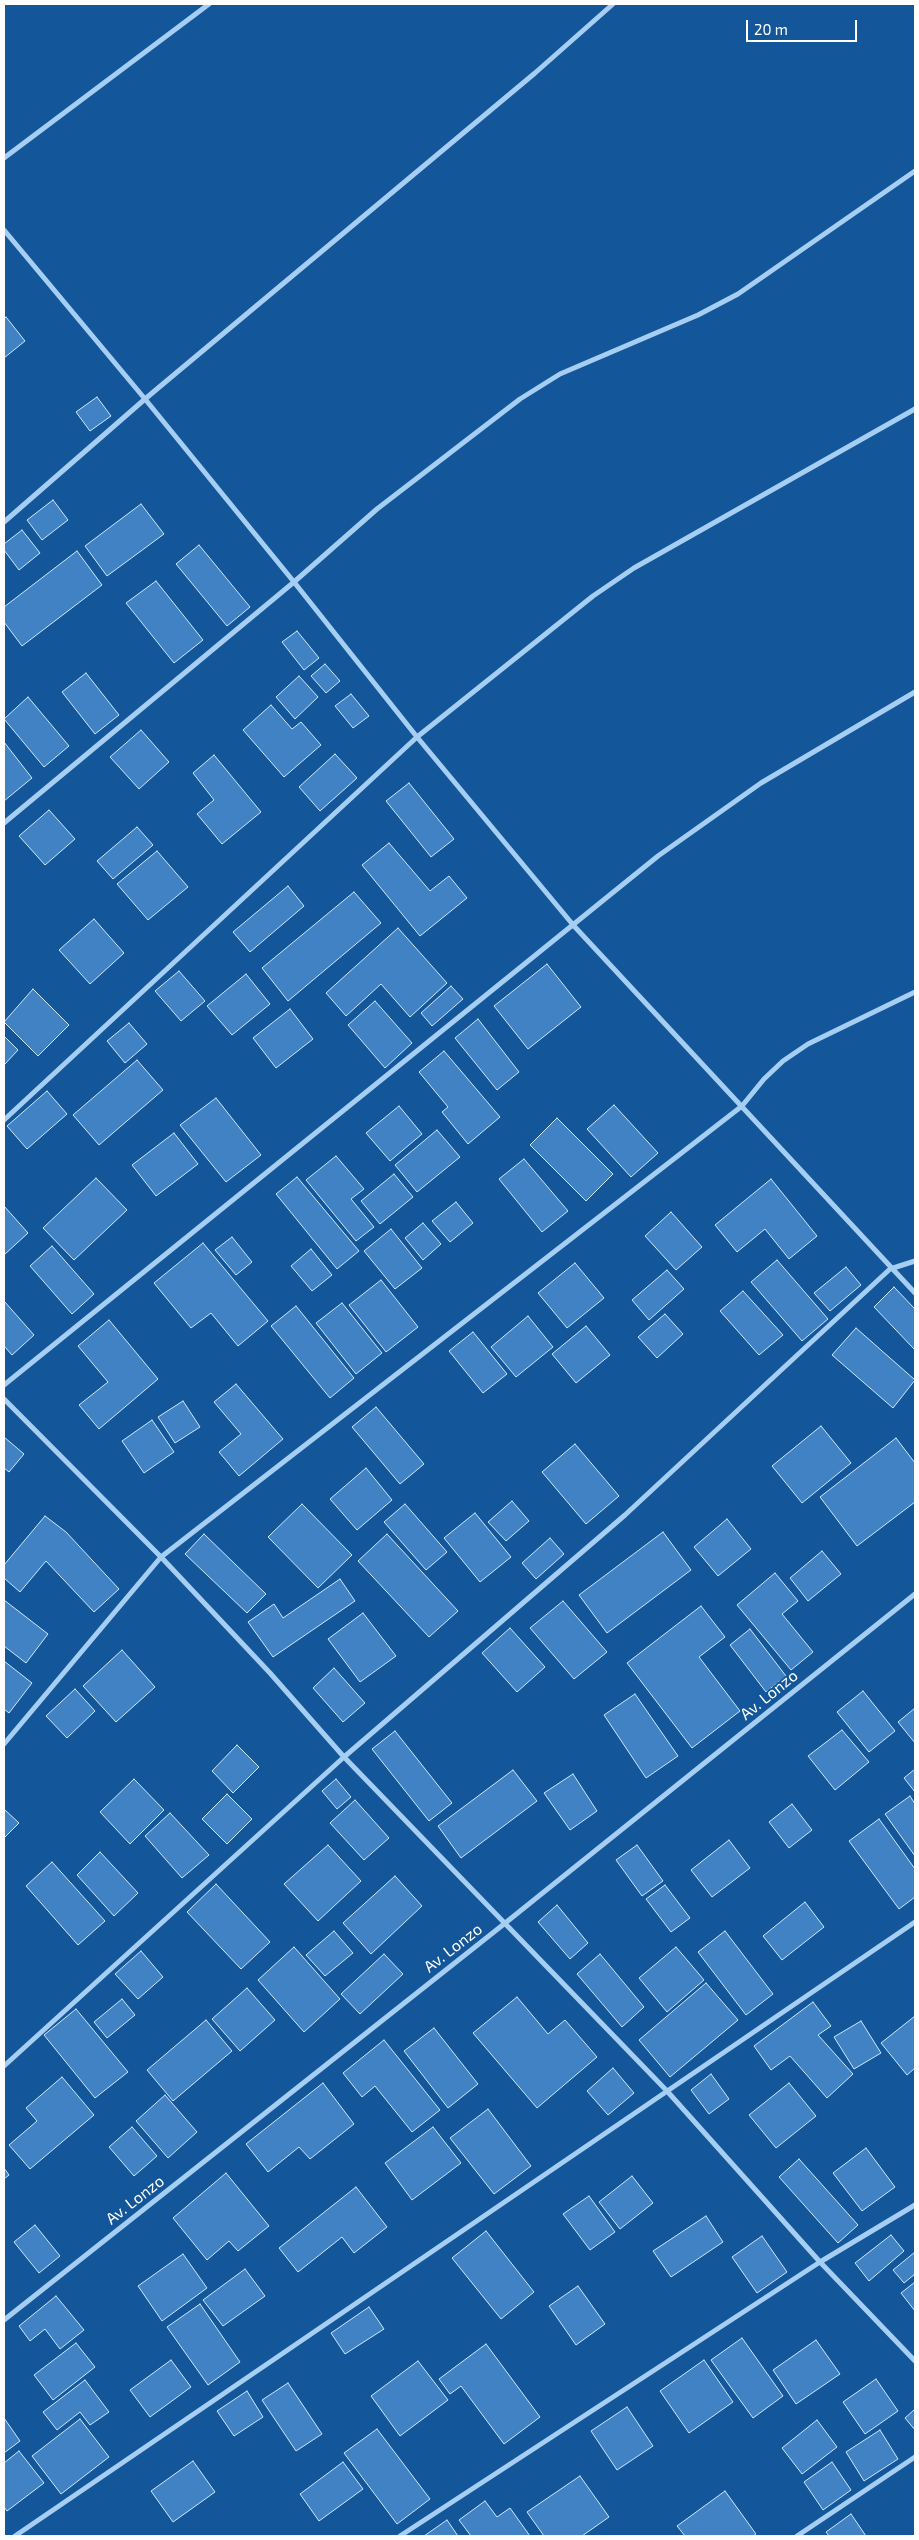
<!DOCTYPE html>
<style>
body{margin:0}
#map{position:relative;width:919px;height:2540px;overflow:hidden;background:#13569a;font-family:"Exo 2",sans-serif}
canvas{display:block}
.frame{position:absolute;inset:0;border:5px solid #fff;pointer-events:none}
.scale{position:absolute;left:746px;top:20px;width:111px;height:22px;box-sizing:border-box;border:2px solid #fff;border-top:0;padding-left:6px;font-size:15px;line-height:18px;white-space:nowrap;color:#fff;-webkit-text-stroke:4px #13569a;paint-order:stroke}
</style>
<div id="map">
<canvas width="919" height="2540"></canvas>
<div class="frame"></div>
<div class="scale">20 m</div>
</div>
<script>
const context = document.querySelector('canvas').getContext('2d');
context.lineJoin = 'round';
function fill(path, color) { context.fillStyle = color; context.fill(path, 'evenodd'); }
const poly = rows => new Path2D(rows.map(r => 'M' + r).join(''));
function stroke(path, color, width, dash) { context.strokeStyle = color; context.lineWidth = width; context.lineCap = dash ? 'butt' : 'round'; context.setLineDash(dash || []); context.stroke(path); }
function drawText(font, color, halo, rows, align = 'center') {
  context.font = font + ' "Exo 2",sans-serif'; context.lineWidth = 4; context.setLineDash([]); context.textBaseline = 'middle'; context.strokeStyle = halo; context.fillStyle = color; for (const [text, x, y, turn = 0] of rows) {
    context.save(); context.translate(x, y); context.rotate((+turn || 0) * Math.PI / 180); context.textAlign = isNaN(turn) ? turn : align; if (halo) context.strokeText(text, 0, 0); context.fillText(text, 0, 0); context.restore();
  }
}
const building = poly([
 [6,317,25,341,4,358,4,319,6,317],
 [97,397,111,416,90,431,76,412,97,397],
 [53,500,68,520,42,540,27,520,53,500],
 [141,504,164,534,107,576,85,546,141,504],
 [22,530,40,553,19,570,4,550,4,544,22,530],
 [199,545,250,607,227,626,176,564,199,545],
 [77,551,102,585,22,646,4,622,4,607,77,551],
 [156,581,203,640,174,663,126,603,156,581],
 [297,631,319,658,304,670,282,642,297,631],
 [325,664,340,681,326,693,311,676,325,664],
 [86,673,119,715,95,734,62,692,86,673],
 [299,676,318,697,295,719,276,697,299,676],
 [351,694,369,716,353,728,335,706,351,694],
 [28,697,69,746,44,767,4,719,28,697],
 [271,705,292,729,301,722,321,745,284,777,243,730,271,705],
 [141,730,169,762,139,789,110,757,141,730],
 [4,742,32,778,4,801,4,742],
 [335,754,357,778,320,811,299,787,335,754],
 [214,755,261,812,222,844,197,814,214,800,193,773,214,755],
 [409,783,454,839,431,857,386,801,409,783],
 [49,810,75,839,45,865,19,836,49,810],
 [137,827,153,845,113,879,97,861,137,827],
 [389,843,430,891,449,876,467,898,420,936,362,865,389,843],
 [157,851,188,887,148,920,117,884,157,851],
 [288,886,304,906,250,952,233,932,288,886],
 [354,892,381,923,288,1001,262,968,354,892],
 [94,919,124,953,90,984,59,950,94,919],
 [398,928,447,983,410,1017,381,984,346,1016,326,993,398,928],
 [547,964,581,1007,528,1049,494,1006,547,964],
 [179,971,205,1001,181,1021,155,991,179,971],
 [246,974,270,1004,232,1035,207,1006,246,974],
 [451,986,463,999,432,1026,421,1013,451,986],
 [33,989,69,1025,38,1056,4,1022,33,989],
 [375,1001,412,1043,385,1068,348,1025,375,1001],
 [290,1009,313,1039,276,1068,253,1038,290,1009],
 [478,1019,519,1072,497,1090,455,1038,478,1019],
 [129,1023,147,1044,125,1063,107,1041,129,1023],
 [4,1036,18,1050,4,1065,4,1036],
 [444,1051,500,1117,468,1144,442,1112,448,1107,419,1072,444,1051],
 [137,1060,163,1090,99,1145,73,1115,137,1060],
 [47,1091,67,1114,27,1149,7,1126,47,1091],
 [216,1098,261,1155,226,1182,180,1125,216,1098],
 [614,1105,658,1153,631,1177,587,1129,614,1105],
 [399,1106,422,1134,390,1161,366,1133,399,1106],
 [557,1118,613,1174,586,1201,530,1145,557,1118],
 [437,1130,460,1157,417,1192,395,1165,437,1130],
 [174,1133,198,1164,156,1196,132,1165,174,1133],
 [336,1156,364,1189,351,1199,374,1227,356,1241,306,1180,336,1156],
 [524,1159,568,1211,542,1232,499,1179,524,1159],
 [394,1174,413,1197,380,1224,361,1201,394,1174],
 [297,1177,359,1251,337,1269,276,1194,297,1177],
 [96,1178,127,1210,74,1260,43,1228,96,1178],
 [771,1179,817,1236,789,1259,765,1229,737,1252,715,1225,771,1179],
 [456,1202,473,1223,450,1242,432,1221,456,1202],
 [4,1206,28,1233,4,1255,4,1206],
 [671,1212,702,1247,676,1270,645,1236,671,1212],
 [423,1223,441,1244,423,1260,405,1238,423,1223],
 [391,1229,422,1268,395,1289,364,1251,391,1229],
 [232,1237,252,1262,236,1275,215,1250,232,1237],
 [203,1243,268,1321,238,1346,211,1313,191,1328,154,1283,203,1243],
 [52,1246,94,1294,72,1314,30,1266,52,1246],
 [311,1249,332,1275,312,1291,291,1266,311,1249],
 [777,1260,828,1319,802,1341,751,1282,777,1260],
 [575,1263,604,1298,567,1328,538,1293,575,1263],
 [846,1267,861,1285,830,1311,814,1293,846,1267],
 [667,1270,684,1289,649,1320,632,1300,667,1270],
 [381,1280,418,1327,386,1352,349,1305,381,1280],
 [894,1287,915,1309,915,1350,874,1307,894,1287],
 [743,1291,783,1335,759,1355,720,1311,743,1291],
 [4,1301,34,1335,12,1355,4,1346,4,1301],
 [342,1303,382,1353,356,1374,316,1323,342,1303],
 [296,1306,354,1378,330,1398,271,1326,296,1306],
 [665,1314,683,1334,657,1358,638,1337,665,1314],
 [528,1316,553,1347,516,1377,491,1347,528,1316],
 [109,1320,158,1379,99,1429,79,1405,108,1382,78,1346,109,1320],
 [586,1326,610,1355,576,1383,552,1354,586,1326],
 [856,1328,915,1380,893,1408,832,1355,856,1328],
 [473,1332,507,1374,483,1393,449,1351,473,1332],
 [236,1384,283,1439,239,1476,219,1452,241,1434,214,1402,236,1384],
 [183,1401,200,1427,175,1443,158,1417,183,1401],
 [376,1407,424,1464,400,1484,352,1427,376,1407],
 [152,1420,174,1452,144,1473,122,1441,152,1420],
 [821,1426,851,1463,802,1503,772,1466,821,1426],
 [4,1437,24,1454,9,1472,4,1468,4,1437],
 [896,1438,915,1463,915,1502,857,1546,820,1497,896,1438],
 [575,1444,619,1496,586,1524,542,1472,575,1444],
 [366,1468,392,1500,357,1530,330,1499,366,1468],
 [512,1501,529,1521,506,1541,488,1522,512,1501],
 [302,1504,352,1555,318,1588,268,1537,302,1504],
 [405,1504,447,1552,426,1570,384,1522,405,1504],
 [475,1513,511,1557,480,1582,444,1538,475,1513],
 [45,1516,66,1532,119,1589,94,1612,46,1561,20,1592,4,1578,4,1565,45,1516],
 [727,1519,751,1549,718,1576,694,1547,727,1519],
 [663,1532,691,1570,607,1633,579,1595,663,1532],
 [204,1534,266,1594,247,1613,185,1554,204,1534],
 [387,1534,458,1611,429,1637,358,1561,387,1534],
 [550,1538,564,1554,536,1579,522,1563,550,1538],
 [822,1551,841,1574,808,1601,790,1578,822,1551],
 [775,1573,798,1601,782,1614,813,1652,791,1670,737,1605,775,1573],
 [340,1579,355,1601,273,1657,248,1622,274,1604,283,1618,340,1579],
 [4,1600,48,1634,26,1663,4,1646,4,1600],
 [563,1601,607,1652,574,1679,530,1628,563,1601],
 [701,1606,725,1637,699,1657,740,1711,692,1748,627,1663,701,1606],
 [363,1613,396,1656,360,1682,328,1639,363,1613],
 [510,1628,545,1667,517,1692,482,1653,510,1628],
 [750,1629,786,1676,766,1692,730,1645,750,1629],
 [122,1650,155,1687,116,1722,83,1686,122,1650],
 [4,1661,32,1683,9,1713,4,1709,4,1661],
 [334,1668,365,1703,343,1722,313,1688,334,1668],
 [75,1689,95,1711,67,1738,46,1716,75,1689],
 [863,1691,895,1731,869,1752,837,1712,863,1691],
 [635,1694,678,1756,646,1778,604,1715,635,1694],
 [915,1708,915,1743,898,1722,915,1708],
 [842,1730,869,1762,835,1790,808,1756,842,1730],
 [395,1731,452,1803,429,1821,372,1749,395,1731],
 [237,1745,259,1767,233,1793,212,1771,237,1745],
 [915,1769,915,1792,904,1778,915,1769],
 [513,1770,537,1801,461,1858,438,1826,513,1770],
 [573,1774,597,1811,570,1830,544,1793,573,1774],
 [134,1779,164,1810,130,1844,100,1812,134,1779],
 [336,1779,351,1797,337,1809,322,1791,336,1779],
 [227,1794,252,1819,227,1844,202,1819,227,1794],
 [910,1796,915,1804,915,1856,885,1814,910,1796],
 [355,1800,389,1838,364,1860,330,1823,355,1800],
 [792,1804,812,1830,789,1848,769,1822,792,1804],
 [4,1809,19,1823,4,1838,4,1809],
 [170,1813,209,1855,182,1878,145,1836,170,1813],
 [879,1819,915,1869,915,1897,899,1909,849,1841,879,1819],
 [729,1840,750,1868,712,1897,691,1870,729,1840],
 [328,1845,361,1881,318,1921,284,1884,328,1845],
 [637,1845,663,1881,642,1896,616,1860,637,1845],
 [100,1852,138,1893,114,1916,77,1875,100,1852],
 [52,1862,105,1921,78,1945,26,1886,52,1862],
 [395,1876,422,1906,371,1954,343,1923,395,1876],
 [216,1884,270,1942,241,1969,187,1912,216,1884],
 [665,1885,690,1918,671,1932,646,1899,665,1885],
 [805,1902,824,1927,782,1960,763,1936,805,1902],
 [557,1905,588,1943,570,1959,538,1922,557,1905],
 [334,1931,353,1953,325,1976,306,1955,334,1931],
 [725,1931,773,1994,746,2015,698,1952,725,1931],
 [294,1947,340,1999,304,2032,258,1980,294,1947],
 [676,1947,704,1980,667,2012,639,1978,676,1947],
 [141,1951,163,1977,138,1999,115,1974,141,1951],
 [384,1954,403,1974,360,2014,341,1994,384,1954],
 [600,1954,644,2007,622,2027,577,1974,600,1954],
 [706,1983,738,2020,670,2077,639,2040,706,1983],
 [247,1988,275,2020,240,2051,212,2019,247,1988],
 [517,1997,548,2034,565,2020,597,2057,537,2108,473,2033,517,1997],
 [122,1999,135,2015,107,2038,94,2022,122,1999],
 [813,2002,831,2026,818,2035,853,2074,827,2098,790,2056,771,2070,754,2046,813,2002],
 [76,2009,128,2072,95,2098,44,2035,76,2009],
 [915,2016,915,2068,907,2075,881,2043,915,2016],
 [206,2020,232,2051,173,2101,147,2070,206,2020],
 [861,2021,881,2053,854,2069,834,2037,861,2021],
 [434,2028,478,2084,448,2108,404,2051,434,2028],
 [384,2040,440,2110,412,2132,375,2086,362,2097,343,2073,384,2040],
 [613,2068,634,2093,608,2115,587,2091,613,2068],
 [711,2074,729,2099,709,2114,691,2090,711,2074],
 [62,2077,94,2115,30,2169,9,2145,37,2121,26,2108,62,2077],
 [323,2083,354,2124,310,2159,299,2147,268,2172,246,2144,323,2083],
 [789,2083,816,2116,776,2148,749,2115,789,2083],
 [165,2095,197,2132,168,2158,136,2121,165,2095],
 [488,2109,531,2166,494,2194,450,2138,488,2109],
 [132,2127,157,2156,134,2176,109,2147,132,2127],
 [433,2127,461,2163,412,2200,385,2163,433,2127],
 [866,2148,895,2187,862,2211,833,2173,866,2148],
 [799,2159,858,2225,838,2243,779,2177,799,2159],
 [4,2168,9,2175,4,2179,4,2168],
 [226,2173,269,2226,238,2251,229,2241,207,2260,173,2218,226,2173],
 [632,2176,653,2203,620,2229,599,2202,632,2176],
 [356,2187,387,2227,354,2253,342,2237,298,2272,279,2248,356,2187],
 [589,2196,615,2232,590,2250,563,2214,589,2196],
 [706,2216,723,2242,671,2277,653,2251,706,2216],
 [35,2225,60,2256,39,2273,14,2242,35,2225],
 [486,2231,534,2292,501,2319,452,2258,486,2231],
 [891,2235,904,2251,869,2281,855,2263,891,2235],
 [762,2236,787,2272,757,2293,732,2257,762,2236],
 [915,2252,915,2274,904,2283,893,2270,915,2252],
 [183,2254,207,2288,162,2321,138,2286,183,2254],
 [245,2269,265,2296,223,2326,203,2300,245,2269],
 [915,2282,915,2311,901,2293,915,2282],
 [578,2286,605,2324,576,2345,549,2306,578,2286],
 [56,2296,84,2330,60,2349,45,2329,30,2341,19,2326,56,2296],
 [200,2304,240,2362,208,2385,167,2327,200,2304],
 [369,2307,384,2329,345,2354,331,2333,369,2307],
 [742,2338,783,2396,753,2418,711,2360,742,2338],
 [816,2340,840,2374,796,2404,773,2370,816,2340],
 [76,2343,95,2367,53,2400,34,2375,76,2343],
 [486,2344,540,2417,504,2444,461,2386,450,2394,439,2379,486,2344],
 [171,2360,191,2387,150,2417,130,2390,171,2360],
 [704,2360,733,2402,689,2433,660,2391,704,2360],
 [418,2361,448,2400,400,2436,371,2396,418,2361],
 [876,2379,898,2411,865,2434,843,2402,876,2379],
 [85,2380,109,2412,90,2425,80,2412,57,2430,43,2412,85,2380],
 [288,2383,322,2434,296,2451,262,2400,288,2383],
 [247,2391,263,2417,234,2436,217,2411,247,2391],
 [627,2407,653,2446,617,2470,591,2431,627,2407],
 [915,2409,915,2430,905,2418,915,2409],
 [4,2418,20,2441,4,2453,4,2418],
 [80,2419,109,2457,61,2494,32,2456,80,2419],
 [817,2420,837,2447,802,2474,782,2448,817,2420],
 [377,2429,430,2499,397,2524,344,2453,377,2429],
 [880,2430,898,2459,864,2481,846,2452,880,2430],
 [19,2451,44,2483,7,2511,4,2507,4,2463,19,2451],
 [193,2461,215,2492,173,2522,151,2491,193,2461],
 [343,2462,363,2489,319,2521,300,2494,343,2462],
 [832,2462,851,2490,823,2510,804,2482,832,2462],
 [580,2476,609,2517,582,2536,544,2536,527,2512,580,2476],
 [725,2491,756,2534,753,2536,685,2536,677,2526,725,2491],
 [485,2501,497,2517,510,2508,530,2536,471,2536,459,2520,485,2501],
 [851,2514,866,2536,829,2536,826,2532,851,2514],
 [447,2520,458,2536,424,2536,447,2520]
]);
const minor = poly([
 [4,158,209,4],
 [4,230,145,399,294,582,417,737,574,926,915,1293],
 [4,522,145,399,535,73,613,4],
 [4,823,294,582,377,509,520,399,560,374,698,315,738,294,915,171],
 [4,1120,417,737,593,596,634,568,915,409],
 [4,1385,658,856,761,783,915,692],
 [4,1399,161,1557,270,1673,344,1757,667,2091,820,2262,915,2361],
 [4,1744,161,1557,742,1106,764,1079,783,1061,808,1044,915,992],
 [4,2066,344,1757,625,1515,890,1269,915,1261],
 [4,2320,504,1924,915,1594],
 [15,2536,915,1922],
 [400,2536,820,2262,915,2205],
 [797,2536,915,2457]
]);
const streetNames = [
 ["Av. Lonzo",769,1695,-39],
 ["Av. Lonzo",453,1948,-38],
 ["Av. Lonzo",135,2200,-38]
];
fill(building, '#4082c3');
stroke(building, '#cfe7fd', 1);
stroke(minor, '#a6cef3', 5);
drawText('16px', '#fff', '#13569a', streetNames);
</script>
